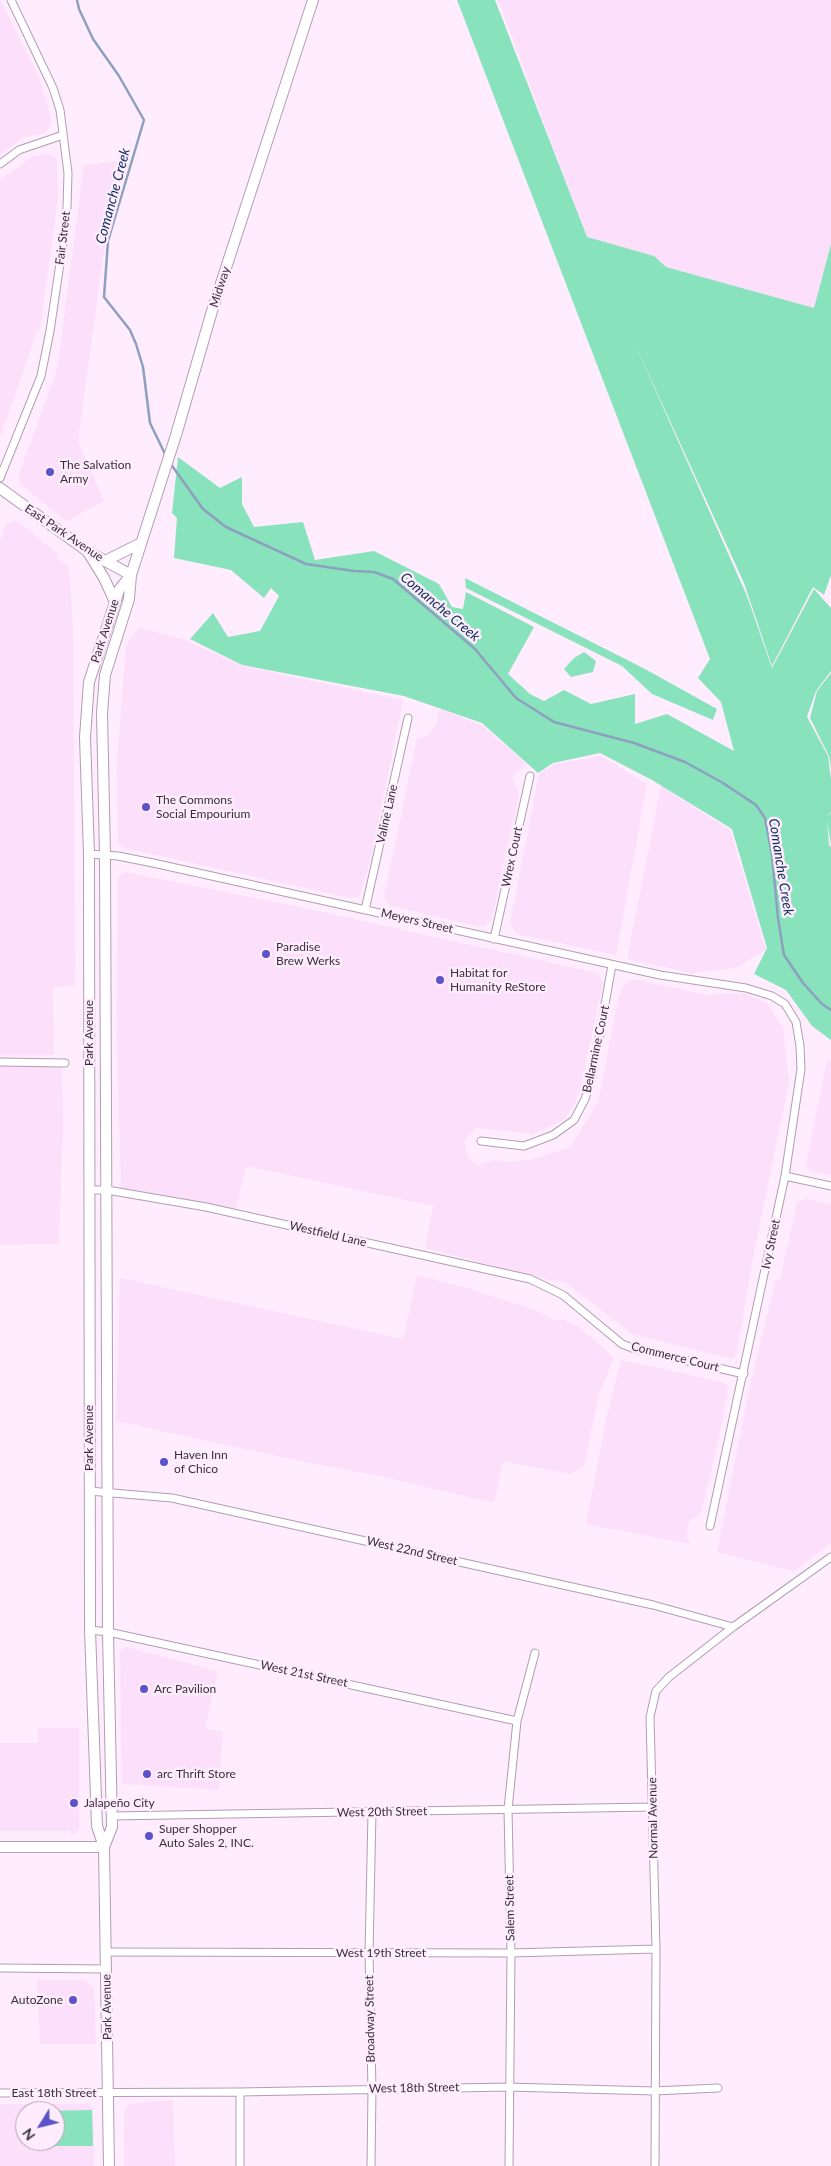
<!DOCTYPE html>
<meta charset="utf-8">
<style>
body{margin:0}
#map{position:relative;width:831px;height:2166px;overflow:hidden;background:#ffedff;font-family:Lato,sans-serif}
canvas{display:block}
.north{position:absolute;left:15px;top:2101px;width:50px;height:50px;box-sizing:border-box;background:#ffedff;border:1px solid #afa1af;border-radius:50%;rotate:234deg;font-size:14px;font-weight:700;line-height:20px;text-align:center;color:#382f38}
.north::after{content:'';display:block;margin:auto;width:18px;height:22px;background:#5c52ca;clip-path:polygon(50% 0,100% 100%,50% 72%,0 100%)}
</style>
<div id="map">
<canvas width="831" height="2166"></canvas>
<div class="north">N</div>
</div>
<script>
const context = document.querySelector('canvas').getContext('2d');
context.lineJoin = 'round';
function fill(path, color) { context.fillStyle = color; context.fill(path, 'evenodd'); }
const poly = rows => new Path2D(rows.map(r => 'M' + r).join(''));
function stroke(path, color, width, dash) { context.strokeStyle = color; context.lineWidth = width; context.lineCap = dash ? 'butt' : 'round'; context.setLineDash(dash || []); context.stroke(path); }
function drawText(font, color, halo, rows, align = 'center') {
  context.font = font + ' Lato,sans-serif'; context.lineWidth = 5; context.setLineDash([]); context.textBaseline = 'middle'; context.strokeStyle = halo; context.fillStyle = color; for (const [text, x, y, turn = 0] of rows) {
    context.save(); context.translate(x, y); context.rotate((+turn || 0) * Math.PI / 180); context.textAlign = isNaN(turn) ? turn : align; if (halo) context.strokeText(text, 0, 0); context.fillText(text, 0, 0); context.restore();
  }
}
const built = poly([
 [0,0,39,77,52,123,45,133,24,137,0,155],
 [498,0,831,0,831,244,814,308,666,267,654,256,587,237],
 [48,154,57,158,58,197,40,330,38,329,0,437,0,180,33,156],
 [128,160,104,250,78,441,104,501,66,521,21,485,18,477,57,370,84,165],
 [16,520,57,553,57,558,69,567,73,624,75,986,53,987,54,1055,0,1055,0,541,6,524],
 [139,627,185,640,242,666,403,700,372,852,360,896,351,898,124,848,118,843,117,762,126,646],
 [440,709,481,725,527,764,512,777,519,794,491,921,482,927,390,906,384,896,417,739,426,736,435,727],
 [601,756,647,784,616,955,517,934,510,924,539,774,554,764],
 [661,786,730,830,766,950,736,968,691,973,627,959],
 [125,872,290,905,598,973,603,983,580,1090,573,1107,564,1120,533,1134,477,1128,464,1140,469,1158,478,1165,495,1160,509,1162,530,1160,570,1147,598,1102,618,1000,623,986,633,979,706,995,744,993,768,1004,783,1028,789,1082,750,1273,737,1353,732,1359,632,1334,565,1282,548,1280,425,1248,433,1206,246,1166,235,1212,121,1188,117,1032,118,876],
 [827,1060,831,1060,831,1175,810,1171,806,1164],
 [0,1066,62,1067,63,1126,59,1244,0,1245],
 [805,1199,831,1204,831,1543,794,1571,717,1552,751,1381,776,1279,780,1280,797,1203],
 [417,1275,470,1289,536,1310,553,1320,565,1320,579,1327,614,1357,599,1394,584,1467,570,1474,503,1461,494,1503,376,1475,309,1463,116,1421,120,1278,403,1339],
 [621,1360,726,1383,728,1390,718,1442,700,1515,690,1520,686,1535,690,1544,586,1524,606,1420],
 [126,1647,218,1671,205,1728,223,1732,219,1790,122,1784,120,1651],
 [38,1728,79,1728,79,1830,76,1833,71,1834,70,1831,0,1831,0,1743,38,1743],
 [37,1980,85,1980,94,1989,96,2044,40,2044],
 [173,2100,175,2166,124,2166,124,2110,129,2104],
 [0,2104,88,2104,93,2107,94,2166,0,2166],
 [25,2111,55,2111,55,2141,25,2141]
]);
const green = poly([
 [457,0,495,0,587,237,654,256,666,267,814,308,831,244,831,575,824,595,813,587,772,666,744,583,634,342,747,596,772,668,814,589,831,608,831,671,816,691,807,717,828,756,831,779,831,812,827,817,831,813,831,846,827,820,829,845,831,847,831,1040,812,1026,786,990,754,974,767,948,732,829,652,780,600,753,553,763,538,773,482,723,404,696,242,665,190,639,213,613,228,637,260,631,279,596,271,588,264,598,231,570,174,558,177,518,172,513,178,457,220,488,242,477,242,504,254,527,303,522,315,560,374,551,439,584,452,607,463,609,466,592,534,627,508,674,530,694,544,701,564,690,591,704,635,694,635,724,667,714,734,751,721,702,698,678,710,659],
 [465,578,645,669,717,709,713,720,652,694,622,666,466,588],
 [584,652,596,661,593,672,571,677,564,669,574,658],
 [831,673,831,768,829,756,810,718,817,691],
 [92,2110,93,2146,53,2146,53,2141,55,2141,55,2111,46,2111]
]);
const stream = poly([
 [77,0,79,9,93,39,119,76,144,120,108,241,104,297,130,330,136,344,143,367,150,423,166,456],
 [170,463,203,509,226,527,306,564,354,571,374,572,393,579,475,649,516,698,554,722,634,743,685,762,723,783,756,805,765,818,772,855,778,918,784,955,803,983,822,1004,831,1010]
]);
const street = poly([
 [0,164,19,150,63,135],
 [0,478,41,376,50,331,63,243,67,207,68,173,60,110,53,88,11,0],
 [89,854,118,856,153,863,660,975,746,988,772,996,785,1004,796,1022,800,1046,801,1069,785,1176,710,1526],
 [365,910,408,718],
 [494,939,530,776],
 [0,1062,65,1063],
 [481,1141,524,1146,553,1135,574,1120,585,1099,592,1077,612,965],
 [785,1176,831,1186],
 [89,1190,107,1190,206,1207,530,1279,563,1295,622,1344,632,1348,744,1374],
 [89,1491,172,1498,653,1605,733,1627],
 [90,1630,108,1632,517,1721],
 [111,1816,653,1807],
 [106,1952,511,1953,656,1949],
 [0,1968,106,1969],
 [0,2093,240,2092,508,2087,654,2091,718,2088],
 [240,2166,240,2092],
 [371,2166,372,2089,369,1953,372,1812],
 [509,2166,511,1953,508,1809,517,1721,535,1653],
 [655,2166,656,1949,650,1717,656,1691,669,1677,733,1627,831,1557]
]);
const secondary = poly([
 [0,488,87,551,131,575],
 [88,552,104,578,115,602],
 [105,561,141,543],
 [0,1847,104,1847],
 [104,1847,112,1827,108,1632,105,855,102,713,105,675,129,599,131,575,176,435,212,311,313,0],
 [109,2166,104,1847,97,1826,90,1630,89,854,85,737,89,682,119,590,130,576]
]);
const markers = [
 [50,472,5,"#5c52ca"],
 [146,807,5,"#5c52ca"],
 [266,954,5,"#5c52ca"],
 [440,980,5,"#5c52ca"],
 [164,1462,5,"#5c52ca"],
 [144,1689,5,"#5c52ca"],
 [147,1774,5,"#5c52ca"],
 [74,1803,5,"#5c52ca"],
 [149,1836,5,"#5c52ca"],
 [73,2000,5,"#5c52ca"]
];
const streetNames = [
 ["Fair Street",63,238,-83],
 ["Midway",220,287,-72],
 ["East Park Avenue",64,533,34],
 ["Park Avenue",105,631,-72],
 ["Valine Lane",387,814,-77],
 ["Wrex Court",512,857,-78],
 ["Meyers Street",417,921,13],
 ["Park Avenue",89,1033,-90],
 ["Bellarmine Court",596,1049,-78],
 ["Westfield Lane",328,1234,13],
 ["Ivy Street",771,1244,-78],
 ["Commerce Court",675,1357,14],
 ["Park Avenue",89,1438,-90],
 ["West 22nd Street",412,1551,13],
 ["West 21st Street",304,1674,12],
 ["West 20th Street",382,1812,-1],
 ["Normal Avenue",653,1818,-91],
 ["Salem Street",510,1908,-91],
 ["West 19th Street",381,1953],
 ["Park Avenue",107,2007,-91],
 ["Broadway Street",370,2019,-91],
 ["West 18th Street",414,2088,-1],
 ["East 18th Street",54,2093]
];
const poiNames = [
 ["The Salvation",60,465],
 ["Army",60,479],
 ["The Commons",156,800],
 ["Social Empourium",156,814],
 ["Paradise",276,947],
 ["Brew Werks",276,961],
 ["Habitat for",450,973],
 ["Humanity ReStore",450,987],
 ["Haven Inn",174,1455],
 ["of Chico",174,1469],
 ["Arc Pavilion",154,1689],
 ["arc Thrift Store",157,1774],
 ["Jalapeño City",84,1803],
 ["Super Shopper",159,1829],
 ["Auto Sales 2, INC.",159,1843],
 ["AutoZone",63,2000,"right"]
];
const waterNames = [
 ["Comanche Creek",113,196,-75],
 ["Comanche Creek",440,607,40],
 ["Comanche Creek",781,867,81]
];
fill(built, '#fbdffb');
fill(green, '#88e2bb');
stroke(stream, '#8da0bf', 2.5);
stroke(street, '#b29db2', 9);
stroke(secondary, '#b29db2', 12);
stroke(street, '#fff', 7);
stroke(secondary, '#fff', 10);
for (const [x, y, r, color] of markers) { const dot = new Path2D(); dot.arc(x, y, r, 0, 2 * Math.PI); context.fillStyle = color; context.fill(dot); stroke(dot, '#ffedff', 2); }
drawText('12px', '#382f38', '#ffedff', streetNames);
drawText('12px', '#382f38', '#ffedff', poiNames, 'left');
drawText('italic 14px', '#0a2f58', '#ffedff', waterNames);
</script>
